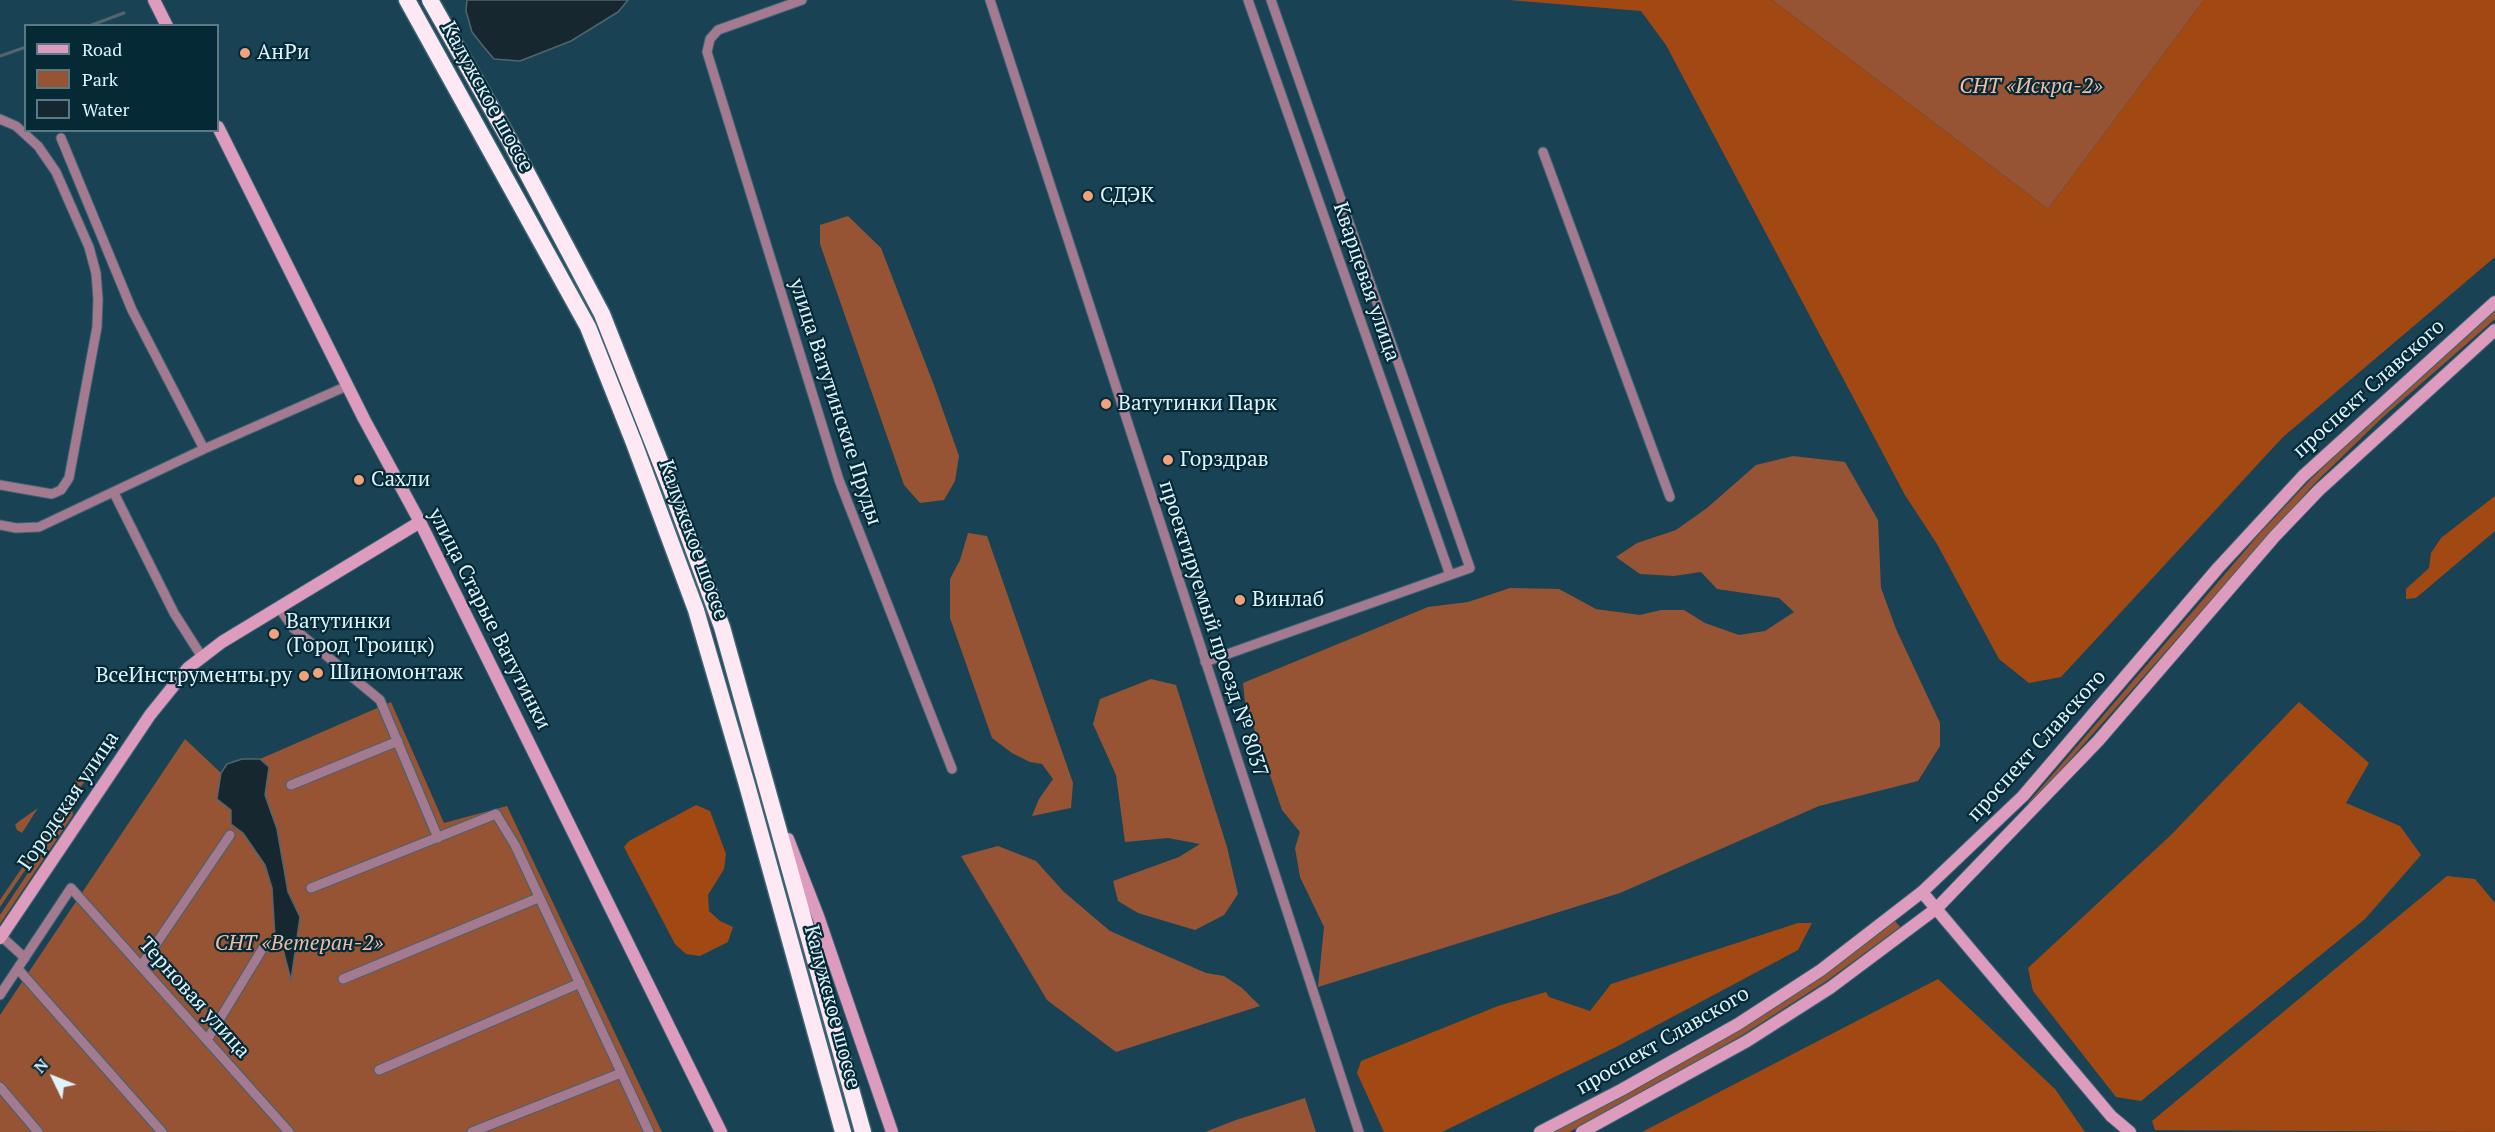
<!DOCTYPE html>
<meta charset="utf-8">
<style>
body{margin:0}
#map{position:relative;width:2495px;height:1132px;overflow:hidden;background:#194354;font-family:"PT Serif",serif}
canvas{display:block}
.legend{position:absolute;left:24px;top:24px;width:195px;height:108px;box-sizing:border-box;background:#052935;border:2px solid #5b7a85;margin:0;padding:8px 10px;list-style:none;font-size:18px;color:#ddf3fd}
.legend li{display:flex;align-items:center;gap:12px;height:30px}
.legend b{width:30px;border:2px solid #5b7a85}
.north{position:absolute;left:24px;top:1048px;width:60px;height:60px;-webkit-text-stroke:4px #052935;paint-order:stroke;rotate:313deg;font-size:16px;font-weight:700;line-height:24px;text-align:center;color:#ddf3fd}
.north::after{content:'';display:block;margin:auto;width:21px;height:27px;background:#ddf3fd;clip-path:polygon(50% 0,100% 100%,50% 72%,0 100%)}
</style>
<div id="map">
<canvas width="2495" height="1132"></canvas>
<ul class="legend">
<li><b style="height:8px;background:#dd9bbe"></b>Road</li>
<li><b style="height:16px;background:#965434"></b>Park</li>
<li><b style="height:16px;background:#16272f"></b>Water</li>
</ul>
<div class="north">N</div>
</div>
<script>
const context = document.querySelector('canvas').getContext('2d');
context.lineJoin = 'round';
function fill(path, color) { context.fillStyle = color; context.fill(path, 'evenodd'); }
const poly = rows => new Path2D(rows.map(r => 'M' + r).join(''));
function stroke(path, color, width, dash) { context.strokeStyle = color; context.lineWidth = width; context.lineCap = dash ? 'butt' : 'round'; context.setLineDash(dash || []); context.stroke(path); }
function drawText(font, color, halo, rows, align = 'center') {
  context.font = font + ' "PT Serif",serif'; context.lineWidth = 4.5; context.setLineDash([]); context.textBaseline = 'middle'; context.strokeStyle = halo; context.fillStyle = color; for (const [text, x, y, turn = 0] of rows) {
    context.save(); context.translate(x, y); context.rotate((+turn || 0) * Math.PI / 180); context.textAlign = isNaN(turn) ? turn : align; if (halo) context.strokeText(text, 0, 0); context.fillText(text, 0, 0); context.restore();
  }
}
const green = poly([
 [1772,0,2204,0,2048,209],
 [848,216,881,248,935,388,959,456,955,481,944,500,920,503,904,485,820,244,820,225],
 [2495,310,2495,319,2382,418,2314,484,2030,805,2028,803,2261,532,2311,479,2377,415],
 [1793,456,1845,462,1878,520,1881,588,1896,629,1940,723,1940,746,1918,781,1819,806,1620,893,1318,987,1324,927,1300,877,1295,848,1300,832,1282,810,1245,702,1243,683,1428,607,1468,602,1510,588,1559,589,1596,609,1640,615,1661,610,1684,610,1705,623,1739,635,1765,631,1794,612,1779,598,1717,589,1701,572,1674,576,1640,574,1616,557,1637,543,1676,530,1707,508,1756,465],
 [968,533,987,536,1073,783,1071,808,1032,816,1039,799,1053,779,1042,764,1030,762,1012,753,992,738,950,618,950,579,960,560],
 [1151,679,1176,685,1227,847,1238,894,1224,915,1195,930,1138,913,1118,901,1113,881,1179,857,1200,844,1168,838,1125,842,1116,775,1093,724,1100,699],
 [391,702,444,823,507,806,662,1132,0,1132,0,1015,185,739,221,773,260,759],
 [95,770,76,792,70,790,80,775],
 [65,803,70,805,36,854,32,852],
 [72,807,73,815,0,924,0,915],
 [38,808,22,833,17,830,15,825,18,822],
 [998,846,1036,861,1064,892,1110,931,1206,973,1224,976,1242,988,1260,1006,1116,1052,1047,1000,961,856],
 [30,856,34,857,0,907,0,900],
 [1895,921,1900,927,1828,980,1744,1034,1627,1102,1569,1132,1552,1132,1823,975],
 [1305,1098,1316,1132,1205,1132,1236,1120]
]);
const forest = poly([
 [1509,0,1772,0,2048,209,2204,0,2495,0,2495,257,2283,437,2061,677,2029,683,1999,659,1937,544,1905,495,1666,45,1641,11],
 [2495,496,2495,531,2416,598,2406,599,2406,589,2429,568,2431,553,2441,538],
 [2299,702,2369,763,2346,803,2400,826,2421,855,2365,919,2141,1101,2116,1097,2033,991,2028,968,2171,835],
 [696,805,710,811,726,854,724,869,708,895,709,911,720,921,733,927,728,942,700,956,686,954,675,944,624,847,629,841],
 [2447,876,2475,879,2495,903,2495,1132,2155,1130,2152,1121],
 [1798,923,1812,923,1798,950,1616,1047,1442,1132,1384,1132,1357,1073,1361,1061,1498,1006,1546,992,1549,997,1590,1011,1611,984],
 [1938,979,2055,1089,2085,1132,1642,1132]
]);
const water = poly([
 [467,0,628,0,618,12,571,41,520,61,494,59,483,46,472,32,466,11,467,0],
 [242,759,260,759,269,767,265,795,277,829,288,892,300,917,291,980,283,949,284,941,275,937,272,888,265,865,243,833,231,824,231,810,217,799,221,773,227,764,242,759]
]);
const stream = poly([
 [89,26,124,13],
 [0,56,26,47]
]);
const street = poly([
 [802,0,718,30,710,39,707,52,839,480,952,769],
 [990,0,1359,1132],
 [1248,0,1450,575],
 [0,119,16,126,38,146,56,172,89,247,96,273,98,299,97,327,69,478,61,490,52,494,0,485],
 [61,138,132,310,204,449],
 [1543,152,1670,497],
 [114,493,174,613,202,657],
 [0,525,16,528,39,527,204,449,347,386],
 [280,609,293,628,380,700,438,838],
 [1205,662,1470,568,1271,0],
 [291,785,398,741],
 [311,888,496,814,515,845,649,1132],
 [1,936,25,958],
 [141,966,230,835],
 [18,969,162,1132],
 [343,979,538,898],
 [0,995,71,888,289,1132],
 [207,1040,263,948],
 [379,1070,580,983],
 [0,1087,38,1132],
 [472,1132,621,1073]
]);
const secondary = poly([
 [154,0,167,26],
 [218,127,364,419,420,522,721,1132],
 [788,839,818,916,892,1132],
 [1922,892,2111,1116,2130,1132],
 [0,938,150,715,188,668,222,642,420,522],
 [1540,1132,1621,1090,1738,1024,1821,970,1922,892,2023,796,2218,568,2303,476,2495,302],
 [1582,1132,1747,1041,1830,988,1937,908,2098,741,2275,536,2319,490,2495,330]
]);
const highway = poly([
 [407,0,588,327,634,443,696,610,747,785,843,1132],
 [430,0,510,141,602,314,671,489,722,627,863,1132]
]);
const markers = [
 [245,53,6,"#f1a17b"],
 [1088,196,6,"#f1a17b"],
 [1106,404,6,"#f1a17b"],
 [1168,460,6,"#f1a17b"],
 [359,480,6,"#f1a17b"],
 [1240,600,6,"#f1a17b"],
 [274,634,6,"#f1a17b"],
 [318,673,6,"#f1a17b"],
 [304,676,6,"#f1a17b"]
];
const poiNames = [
 ["АнРи",257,53],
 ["СДЭК",1100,196],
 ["Ватутинки Парк",1118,404],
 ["Горздрав",1180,460],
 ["Сахли",371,480],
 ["Винлаб",1252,600],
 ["Ватутинки",286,622],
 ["(Город Троицк)",286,646],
 ["Шиномонтаж",330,673],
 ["ВсеИнструменты.ру",292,676,"right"]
];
const parkNames = [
 ["СНТ «Искра-2»",2031,87],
 ["СНТ «Ветеран-2»",299,944]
];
const streetNames = [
 ["Калужское шоссе",487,97,61],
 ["Кварцевая улица",1366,282,71],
 ["проспект Славского",2369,389,-42],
 ["улица Ватутинские Пруды",835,402,72],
 ["Калужское шоссе",693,540,70],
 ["улица Старые Ватутинки",489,619,63],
 ["проектируемый проезд № 8037",1213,629,72],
 ["проспект Славского",2037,746,-48],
 ["Городская улица",69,801,-56],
 ["Терновая улица",194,998,48],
 ["Калужское шоссе",832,1007,75],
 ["проспект Славского",1663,1041,-30]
];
fill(green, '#965434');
fill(forest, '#a24913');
fill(water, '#16272f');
stroke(water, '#52646d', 1.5);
stroke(stream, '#52646d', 3);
stroke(street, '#3c6372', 11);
stroke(secondary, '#3c6372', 14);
stroke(highway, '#3c6372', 19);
stroke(street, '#a47a90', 9);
stroke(secondary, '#dd9bbe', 12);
stroke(highway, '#fde8f3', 16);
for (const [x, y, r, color] of markers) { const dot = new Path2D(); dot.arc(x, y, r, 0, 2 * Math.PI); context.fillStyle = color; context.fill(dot); stroke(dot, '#052935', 2); }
drawText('21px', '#ddf3fd', '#052935', poiNames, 'left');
drawText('italic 21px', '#efbda6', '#052935', parkNames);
drawText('21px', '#ddf3fd', '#052935', streetNames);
</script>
